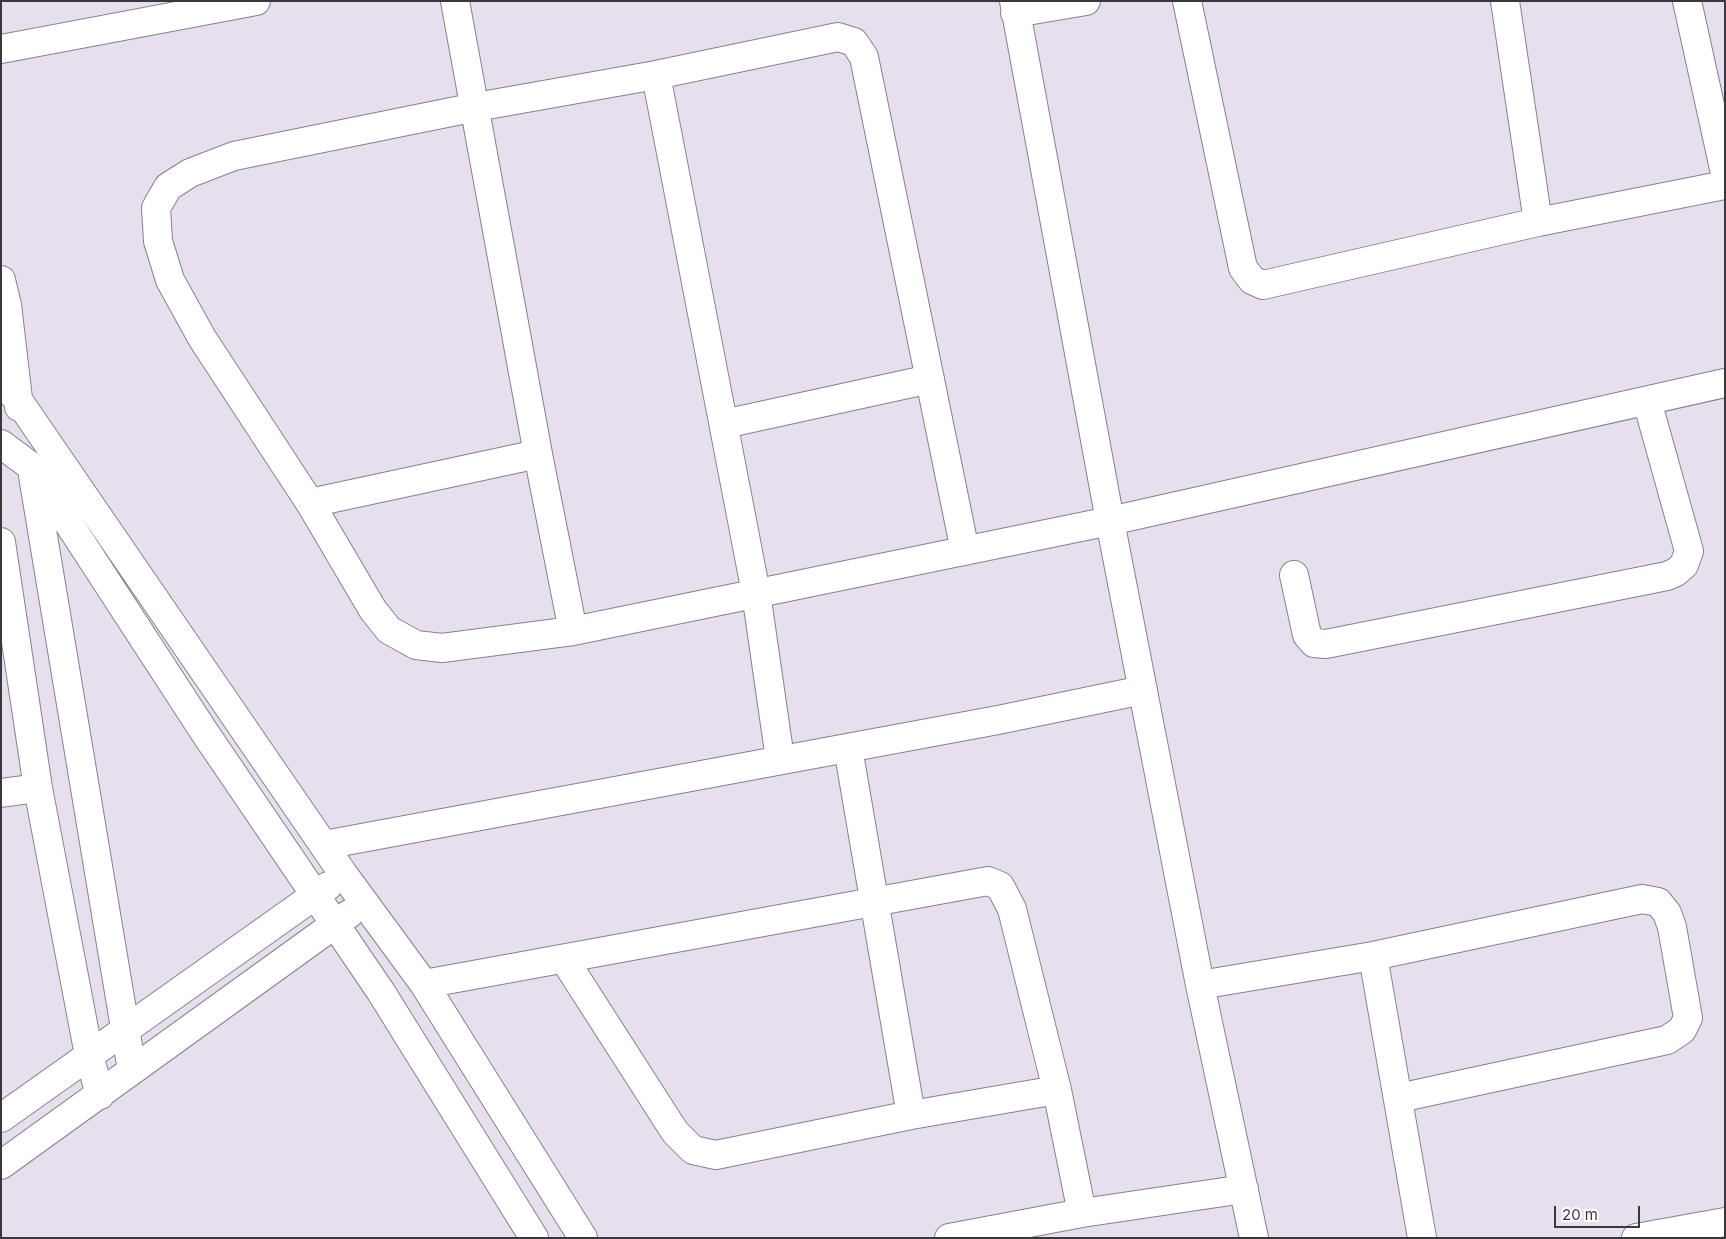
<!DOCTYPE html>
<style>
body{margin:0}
#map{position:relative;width:1726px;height:1239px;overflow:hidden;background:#e7dfee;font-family:Inter,sans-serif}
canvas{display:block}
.frame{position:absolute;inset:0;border:2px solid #3a373d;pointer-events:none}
.scale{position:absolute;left:1554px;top:1206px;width:86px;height:22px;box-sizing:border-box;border:2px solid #3a373d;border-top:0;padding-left:6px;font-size:15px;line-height:18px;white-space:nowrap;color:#3a373d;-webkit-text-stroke:4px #fff;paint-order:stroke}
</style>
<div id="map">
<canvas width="1726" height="1239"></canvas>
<div class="frame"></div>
<div class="scale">20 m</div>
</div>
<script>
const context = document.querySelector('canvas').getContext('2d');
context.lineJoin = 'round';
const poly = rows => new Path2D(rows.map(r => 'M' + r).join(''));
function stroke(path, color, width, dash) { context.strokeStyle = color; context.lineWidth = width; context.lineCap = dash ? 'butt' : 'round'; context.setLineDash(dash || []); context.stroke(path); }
const minor = poly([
 [455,1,538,454,573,631],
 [1014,1,1110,521,1200,985,1254,1238],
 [1187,1,1243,268,1252,280,1263,285,1538,222,1725,185],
 [1505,1,1538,222],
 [1687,1,1725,173],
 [1015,13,1086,1],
 [1,49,256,1],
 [656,75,756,593,780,759],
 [1,280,7,305,19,407],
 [1,384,16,397,344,875,424,984,583,1238],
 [724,424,930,379],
 [1,444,32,467,205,733,381,992,534,1238],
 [33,476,132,1070],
 [310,503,538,454],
 [1,542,38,788,89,1055,100,1095],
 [965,551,864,57,854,42,838,37,656,75,476,107,234,156,190,173,168,187,156,208,158,241,170,280,202,338,310,503,373,610,389,630,416,645,442,648,573,631,1110,521,1725,383],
 [1294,575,1307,635,1314,643,1326,644,1667,576,1676,572,1684,565,1689,551,1647,401],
 [848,748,911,1115],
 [1,793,38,788],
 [324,845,998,720,1143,690],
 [1373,956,1422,1238],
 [564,959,675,1132,693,1150,716,1155,911,1115,1057,1090],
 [424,984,988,881,1000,886,1012,909,1057,1090,1082,1213],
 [1200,985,1373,956,1642,899,1658,902,1667,913,1672,927,1688,1018,1682,1030,1667,1040,1399,1098],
 [1,1118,328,886],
 [1,1165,349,914],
 [949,1238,1082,1213,1244,1189],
 [1636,1238,1725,1222]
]);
stroke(minor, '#87808e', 30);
stroke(minor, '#fff', 28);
</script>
